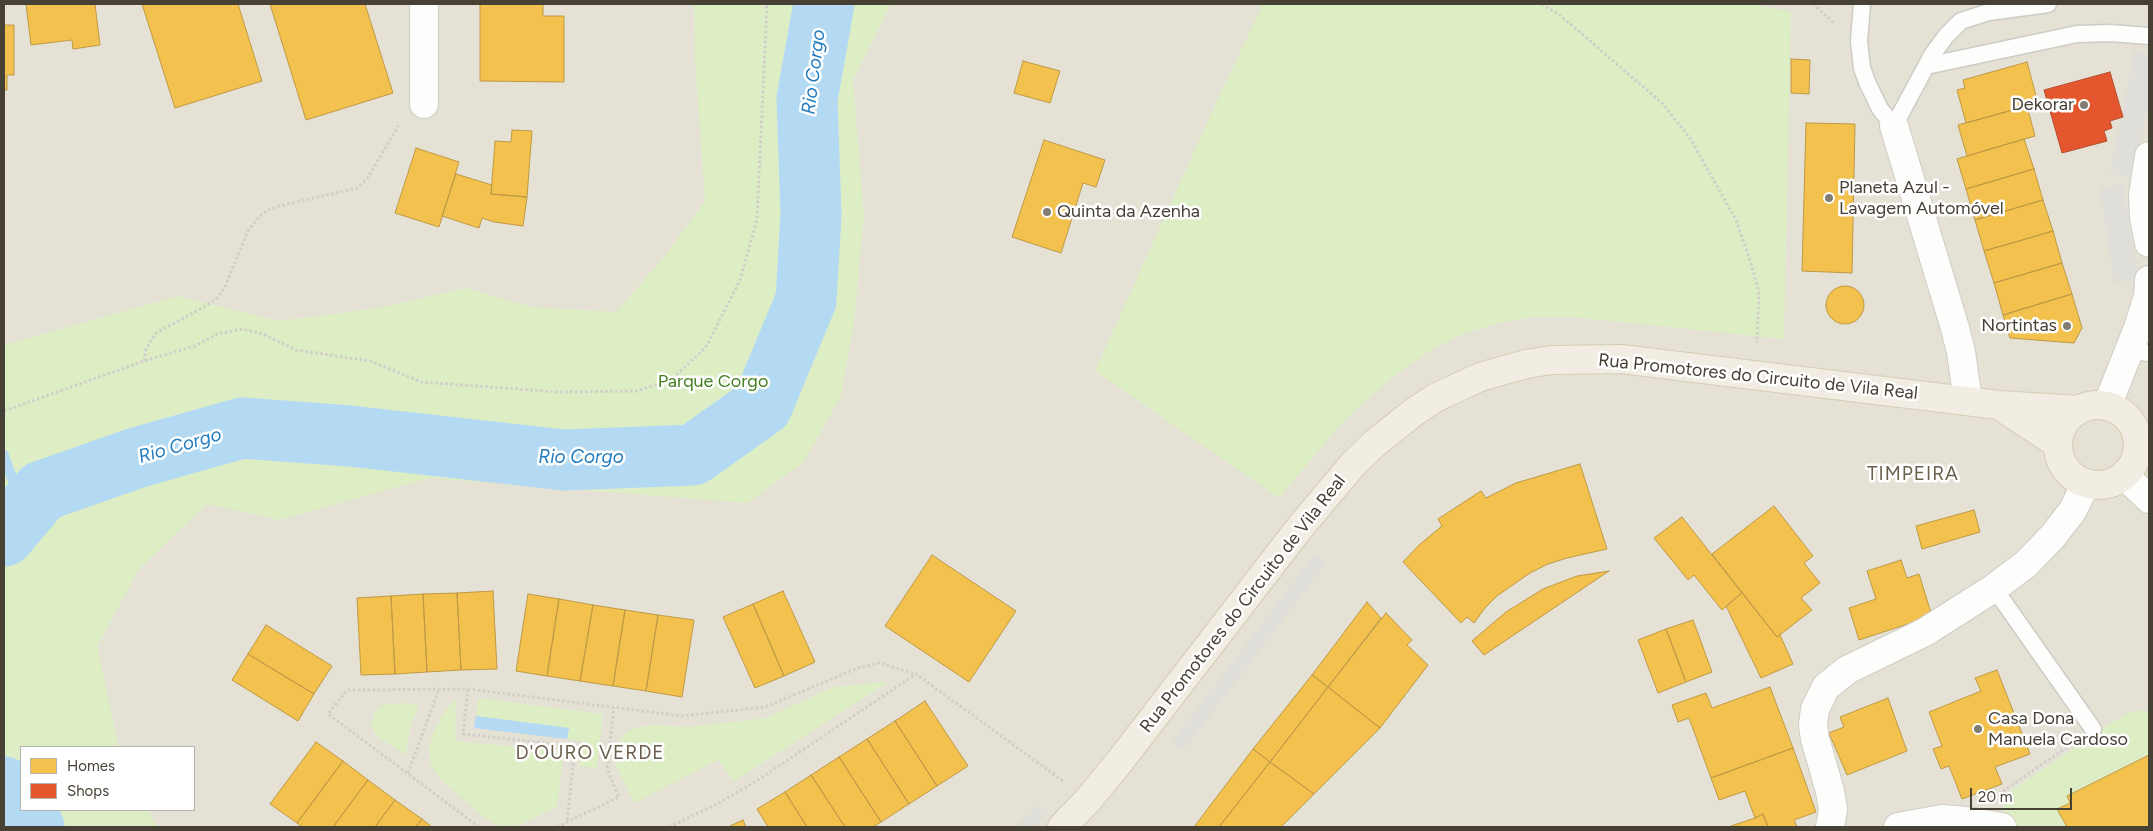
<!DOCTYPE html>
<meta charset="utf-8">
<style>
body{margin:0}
#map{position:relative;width:2153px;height:831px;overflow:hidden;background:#f0efe8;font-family:Figtree,sans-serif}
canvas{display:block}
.frame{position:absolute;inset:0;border:5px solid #474034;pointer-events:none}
.legend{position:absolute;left:20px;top:746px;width:175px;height:65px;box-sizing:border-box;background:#fff;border:1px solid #b5b3ae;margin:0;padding:6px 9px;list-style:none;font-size:15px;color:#474034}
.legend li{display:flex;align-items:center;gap:10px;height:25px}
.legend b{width:25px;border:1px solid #b5b3ae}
.scale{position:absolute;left:1970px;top:788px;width:102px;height:22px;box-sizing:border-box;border:2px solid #474034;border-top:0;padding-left:6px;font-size:15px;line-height:18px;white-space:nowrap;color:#474034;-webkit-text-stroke:4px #fff;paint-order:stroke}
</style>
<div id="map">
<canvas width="2153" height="831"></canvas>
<div class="frame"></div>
<ul class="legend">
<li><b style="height:14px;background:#f2c14e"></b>Homes</li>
<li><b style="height:14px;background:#e4572e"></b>Shops</li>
</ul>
<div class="scale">20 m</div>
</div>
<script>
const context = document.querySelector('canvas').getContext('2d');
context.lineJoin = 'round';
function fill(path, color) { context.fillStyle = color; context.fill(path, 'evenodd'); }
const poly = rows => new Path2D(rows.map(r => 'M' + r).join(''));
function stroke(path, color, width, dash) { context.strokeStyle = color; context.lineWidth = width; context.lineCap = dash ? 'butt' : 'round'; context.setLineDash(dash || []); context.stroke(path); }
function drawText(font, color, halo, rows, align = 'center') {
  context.font = font + ' Figtree,sans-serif'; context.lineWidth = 5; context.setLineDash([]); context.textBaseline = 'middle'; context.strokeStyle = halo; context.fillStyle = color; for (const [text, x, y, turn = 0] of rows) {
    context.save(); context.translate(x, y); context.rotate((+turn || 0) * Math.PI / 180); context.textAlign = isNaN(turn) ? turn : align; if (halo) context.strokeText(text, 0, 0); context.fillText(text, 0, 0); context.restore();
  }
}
const residential = poly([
 [4,4,2149,4,2149,827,4,827],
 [21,747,194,747,194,810,21,810]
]);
const green = poly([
 [694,4,891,4,853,80,864,215,854,323,841,396,803,463,747,503,430,478,279,520,207,504,140,568,97,646,119,747,21,747,21,810,148,810,157,827,4,827,4,345,178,296,279,321,378,308,466,288,532,307,616,312,665,256,705,201,695,60],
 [1263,4,1755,4,1791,12,1784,339,1572,317,1534,317,1499,323,1463,334,1428,352,1394,376,1363,403,1335,431,1279,498,1095,371,1216,103],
 [890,681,733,782,719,760,634,803,615,765,617,746,624,734,637,727,653,725,689,727,765,718,834,687],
 [456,698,455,741,564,751,557,807,522,824,508,826,495,824,480,814,440,779,431,765,429,749,433,733,443,714],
 [478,698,603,714,597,768,579,766,582,741,567,739,568,728,476,716],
 [401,703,419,705,411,725,407,746,407,755,376,736,371,725,375,712,383,705],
 [2137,711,2149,711,2149,827,2027,827,2009,824,2000,798,2105,727,2126,714]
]);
const parking = poly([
 [2135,49,2149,52,2149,101,2133,178,2110,173],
 [2123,184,2138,279,2114,283,2100,188],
 [1314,555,1326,563,1183,751,1172,742],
 [1039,804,1049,814,1035,827,1014,827]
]);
const water = poly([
 [476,716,569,728,567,739,474,728]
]);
const homes = poly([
 [26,4,95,4,100,45,73,49,72,40,31,45,26,4],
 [142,4,238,4,262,81,175,108,142,4],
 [270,4,365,4,393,93,306,120,270,4],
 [480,4,543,4,543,16,564,16,564,82,480,81,480,4],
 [4,25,14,25,14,75,7,75,7,90,4,90,4,25],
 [1791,59,1810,60,1809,94,1791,93,1791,59],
 [1023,61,1060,71,1050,103,1014,93,1023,61],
 [2027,62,2038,103,1966,123,1957,90,1965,88,1963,80,2027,62],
 [2027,106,2035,136,1967,156,1958,125,2027,106],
 [1806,123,1855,124,1852,273,1802,271,1806,123],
 [512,130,532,131,527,197,491,194,495,141,511,142,512,130],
 [2024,139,2034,169,1966,189,1957,159,2024,139],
 [1044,140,1105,160,1096,187,1083,183,1061,253,1012,237,1044,140],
 [416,148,459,162,439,227,395,213,416,148],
 [2034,169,2043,200,1975,220,1966,189,2034,169],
 [456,174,492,185,491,194,527,197,523,226,494,222,482,218,479,228,442,216,456,174],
 [2043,200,2053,231,1984,251,1975,220,2043,200],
 [2053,231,2062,263,1994,283,1984,251,2053,231],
 [2062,263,2072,294,2003,315,1994,283,2062,263],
 '1826 305a19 19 0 1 1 38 0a19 19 0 1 1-38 0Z',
 [2072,294,2082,328,2074,343,2010,338,2003,315,2072,294],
 [1580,464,1607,549,1567,558,1548,564,1530,573,1497,596,1485,608,1474,623,1467,617,1461,623,1403,562,1419,545,1442,526,1438,519,1481,491,1486,498,1516,483,1580,464],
 [1774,506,1813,556,1804,563,1820,583,1801,598,1812,610,1777,637,1712,554,1774,506],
 [1974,510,1980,532,1922,549,1916,526,1974,510],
 [1682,517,1742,593,1722,610,1694,575,1688,580,1654,538,1682,517],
 [932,555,1016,611,969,682,885,626,932,555],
 [1901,560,1907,578,1919,574,1932,616,1859,640,1849,608,1876,599,1867,571,1901,560],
 [1609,571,1484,655,1472,641,1506,612,1543,589,1577,576,1609,571],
 [493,591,497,669,461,670,457,593,493,591],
 [783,591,815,662,784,676,753,604,783,591],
 [457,593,461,670,427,672,423,594,457,593],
 [1742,593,1777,637,1780,635,1793,664,1761,678,1726,606,1742,593],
 [423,594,427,672,395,674,391,596,423,594],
 [528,594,559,599,547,676,516,671,528,594],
 [391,596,395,674,361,675,357,598,391,596],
 [559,599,593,605,580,681,547,676,559,599],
 [1367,602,1381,618,1328,687,1312,675,1367,602],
 [753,604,784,676,755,688,723,617,753,604],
 [593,605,625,610,613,686,580,681,593,605],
 [625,610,658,615,646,691,613,686,625,610],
 [1386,613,1412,640,1407,645,1428,665,1380,728,1328,687,1386,613],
 [658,615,694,620,682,697,646,691,658,615],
 [1693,620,1712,672,1686,682,1666,629,1693,620],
 [266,625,332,666,314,694,248,654,266,625],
 [1666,629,1686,682,1658,693,1638,640,1666,629],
 [248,654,314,694,298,721,232,680,248,654],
 [1997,670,2030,754,1995,767,2002,784,1962,799,1949,766,1941,769,1933,749,1942,746,1929,712,1981,691,1975,678,1997,670],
 [1312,675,1328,687,1270,762,1253,749,1312,675],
 [1328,687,1380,728,1314,794,1270,762,1328,687],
 [1770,687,1793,748,1711,778,1689,718,1678,722,1672,705,1706,693,1712,708,1770,687],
 [1888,698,1907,751,1847,775,1829,733,1844,727,1840,717,1888,698],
 [925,701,968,766,937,786,895,721,925,701],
 [895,721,937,786,909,804,867,739,895,721],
 [867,739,909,804,881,822,839,757,867,739],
 [316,742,343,761,297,823,270,804,316,742],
 [1793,748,1816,812,1794,820,1797,827,1768,827,1763,814,1755,818,1745,791,1719,800,1711,778,1793,748],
 [1253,749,1270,762,1219,827,1194,827,1253,749],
 [2149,755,2149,827,2067,827,2057,809,2070,803,2067,796,2149,755],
 [839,757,881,822,873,827,845,827,811,775,839,757],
 [343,761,368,780,333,827,302,827,297,823,343,761],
 [1270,762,1314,794,1281,827,1219,827,1270,762],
 [811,775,845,827,807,827,785,792,811,775],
 [368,780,395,800,375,827,333,827,368,780],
 [785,792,807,827,768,827,757,809,785,792],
 [395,800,422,819,416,827,375,827,395,800],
 [1763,814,1768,827,1728,827,1755,818,1763,814],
 [422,819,432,827,416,827,422,819],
 [743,820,746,827,728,827,743,820]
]);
const shops = poly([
 [2110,72,2123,117,2110,121,2112,128,2104,131,2107,141,2062,153,2044,90,2110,72]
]);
const stream = poly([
 [4,455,24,513]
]);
const river = poly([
 [4,536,42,491,139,457,242,428,350,436,564,460,693,455,762,406,806,300,811,215,807,99,824,4],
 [4,787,34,827]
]);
const path = poly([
 [1542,4,1561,16,1662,103,1690,138,1736,220,1750,260,1759,292,1757,343],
 [1813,4,1834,23],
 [144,361,146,349,156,333,204,307,216,299,224,289,248,231,257,219,268,210,279,206,357,188,367,179,400,123],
 [4,411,144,361,195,346,217,334,242,329,263,334,296,350,370,361,422,382,558,392,637,391,672,379,706,347,740,280,757,219,767,4],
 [468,689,463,734,575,746,567,823],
 [408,773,439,689],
 [1999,794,2072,744],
 [479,827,328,714,347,690,468,689,682,716,765,707,858,668,879,663,916,674],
 [557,827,619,797,607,769,614,708],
 [669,827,717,804,755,782,916,674,1063,781]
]);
const service = poly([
 [1862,4,1859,41,1862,68,1867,82,1880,109,1894,126,1932,55,1946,36,1961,21,1989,12,2048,4],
 [1926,66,2077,34,2110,33,2149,36],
 [2130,351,2149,353],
 [1994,588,2093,729]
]);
const minor = poly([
 [424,4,424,104],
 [1894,126,1955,328,1961,352,1968,401],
 [2149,156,2143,195,2144,217,2149,243],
 [2107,406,2138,328,2148,296,2149,280],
 [2124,475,2149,499],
 [1830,827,1833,810,1830,791,1815,739,1813,725,1815,709,1826,687,1847,670,1925,632,1994,588,2026,564,2053,536,2073,510,2086,483],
 [1898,827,1942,819,1966,821,2002,827]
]);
const primary = poly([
 '2058 445a40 40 0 1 1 80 0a40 40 0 1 1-80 0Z',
 [2000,406,2058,444],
 [1062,827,1088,800,1120,761,1301,526,1354,463,1375,443,1414,412,1435,398,1480,377,1526,364,1552,360,1621,359,1999,405,2078,410]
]);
const markers = [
 [2084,105,5,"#827d73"],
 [1829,198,5,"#827d73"],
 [1047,212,5,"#827d73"],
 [2067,326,5,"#827d73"],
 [1978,729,5,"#827d73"]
];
const poiNames = [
 ["Dekorar",2074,105,"right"],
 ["Planeta Azul -",1839,188],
 ["Lavagem Automóvel",1839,209],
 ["Quinta da Azenha",1057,212],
 ["Nortintas",2057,326,"right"],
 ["Casa Dona",1988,719],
 ["Manuela Cardoso",1988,740]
];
const streetNames = [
 ["Rua Promotores do Circuito de Vila Real",1758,377,6],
 ["Rua Promotores do Circuito de Vila Real",1243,604,-52]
];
const parkNames = [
 ["Parque Corgo",713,382]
];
const waterNames = [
 ["Rio Corgo",814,72,-83],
 ["Rio Corgo",180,446,-16],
 ["Rio Corgo",581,457]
];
const neighbourhoodNames = [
 ["TIMPEIRA",1913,474],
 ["D'OURO VERDE",590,753]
];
fill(residential, '#e5e1d5');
fill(green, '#ddeec5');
fill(parking, '#dfded8');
fill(water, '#b4daf3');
fill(homes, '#f2c14e');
stroke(homes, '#bf9a46', 1);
fill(shops, '#e4572e');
stroke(shops, '#b55030', 1);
stroke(stream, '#b4daf3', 10);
stroke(river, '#b4daf3', 61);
stroke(service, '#ceccc6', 19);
stroke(minor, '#ceccc6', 30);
stroke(primary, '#d5ccb3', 30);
stroke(path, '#d1cec9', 3, [2.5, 2.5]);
stroke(service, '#fdfdfc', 16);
stroke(minor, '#fdfdfc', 28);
stroke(primary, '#f1ede3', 28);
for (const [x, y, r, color] of markers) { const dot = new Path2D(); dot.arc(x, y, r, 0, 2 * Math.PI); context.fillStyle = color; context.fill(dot); stroke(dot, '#fff', 2); }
drawText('18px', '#474034', '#fff', poiNames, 'left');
drawText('18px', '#474034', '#fff', streetNames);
drawText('18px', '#447f20', '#fff', parkNames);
drawText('italic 19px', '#217bbf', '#fff', waterNames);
context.letterSpacing = '1px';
drawText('19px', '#6b5e4a', '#fff', neighbourhoodNames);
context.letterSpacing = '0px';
</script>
